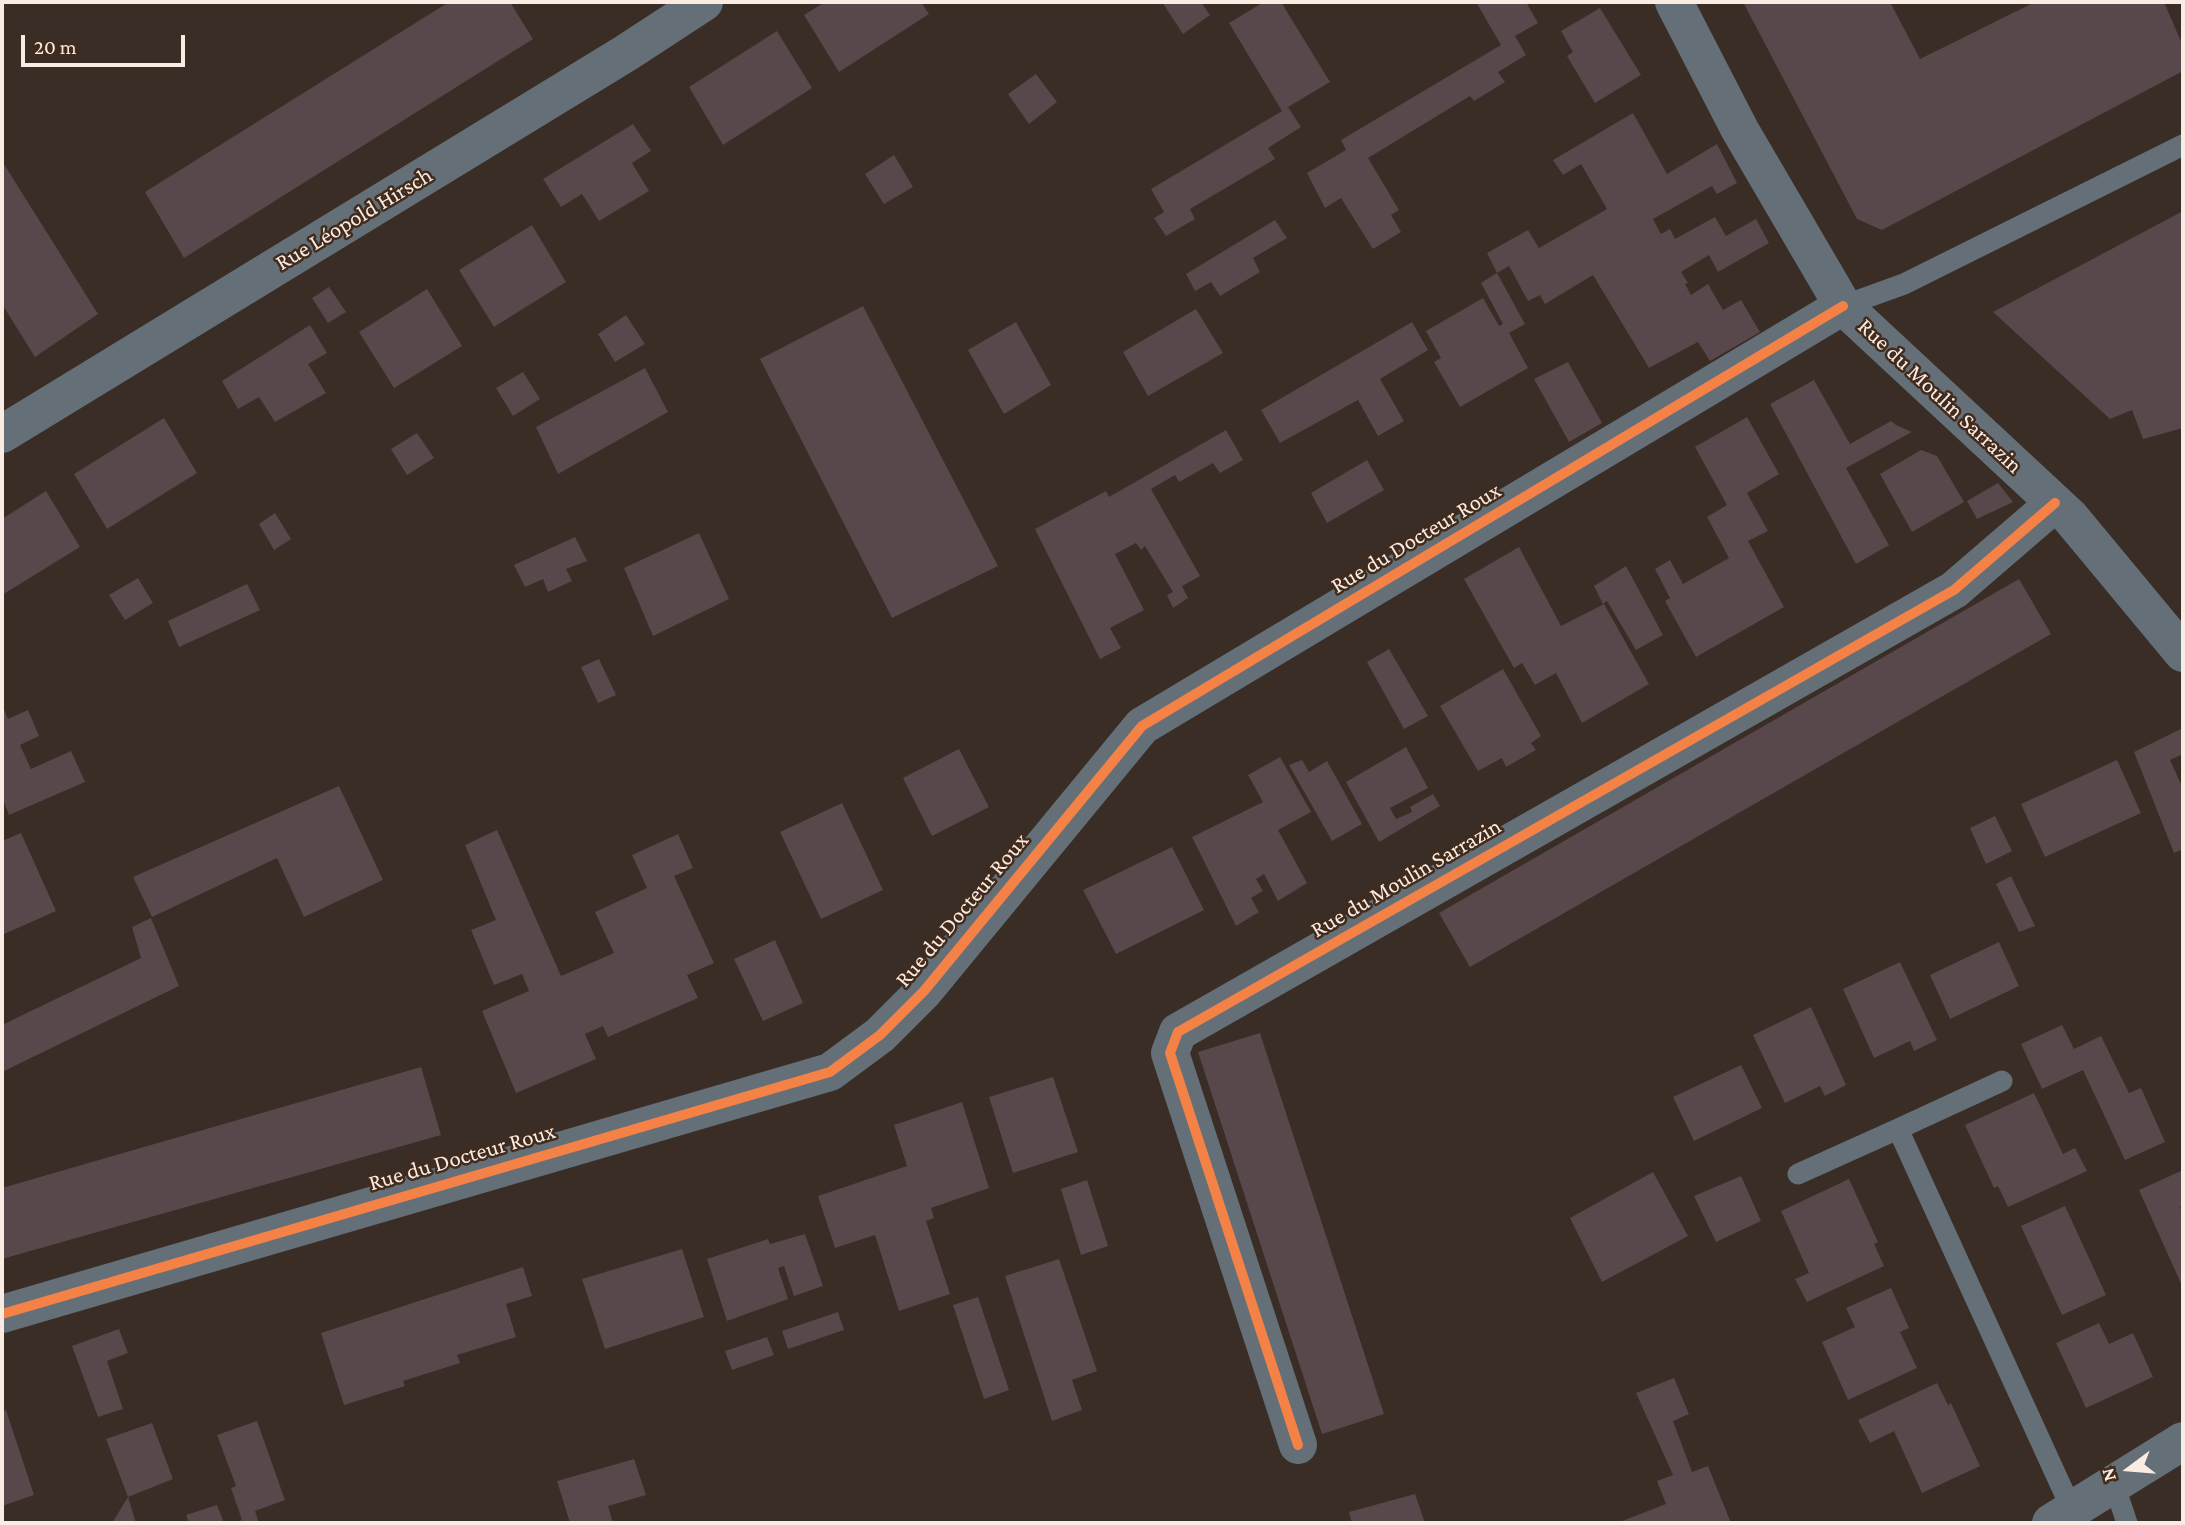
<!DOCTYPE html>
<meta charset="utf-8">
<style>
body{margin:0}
#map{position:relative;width:2185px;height:1525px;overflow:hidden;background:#392d25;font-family:"Crimson Pro",serif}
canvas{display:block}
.frame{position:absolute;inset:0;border:4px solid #fbece3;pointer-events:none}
.north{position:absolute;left:2094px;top:1434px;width:70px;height:70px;-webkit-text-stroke:5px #412b1d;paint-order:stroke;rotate:254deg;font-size:19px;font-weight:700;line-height:28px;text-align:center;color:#fbece3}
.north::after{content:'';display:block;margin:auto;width:24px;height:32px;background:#fbece3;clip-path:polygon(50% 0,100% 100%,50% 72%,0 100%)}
.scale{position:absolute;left:21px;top:35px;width:164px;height:32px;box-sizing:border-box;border:4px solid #fbece3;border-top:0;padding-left:9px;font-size:21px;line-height:24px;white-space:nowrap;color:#fbece3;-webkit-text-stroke:5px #412b1d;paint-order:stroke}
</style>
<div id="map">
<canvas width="2185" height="1525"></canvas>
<div class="frame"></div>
<div class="north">N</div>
<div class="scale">20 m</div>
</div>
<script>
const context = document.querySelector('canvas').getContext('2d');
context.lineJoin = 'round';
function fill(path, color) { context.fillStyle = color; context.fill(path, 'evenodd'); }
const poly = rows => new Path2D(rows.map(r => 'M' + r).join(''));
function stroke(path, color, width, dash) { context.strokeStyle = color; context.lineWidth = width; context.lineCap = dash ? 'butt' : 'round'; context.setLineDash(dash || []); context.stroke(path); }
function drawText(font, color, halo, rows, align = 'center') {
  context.font = font + ' "Crimson Pro",serif'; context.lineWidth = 5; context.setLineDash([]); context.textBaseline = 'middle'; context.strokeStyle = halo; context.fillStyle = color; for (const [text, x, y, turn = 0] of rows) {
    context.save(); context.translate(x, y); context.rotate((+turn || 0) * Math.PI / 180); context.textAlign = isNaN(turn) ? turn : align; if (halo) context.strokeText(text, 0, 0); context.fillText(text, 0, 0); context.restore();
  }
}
const building = poly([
 [449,2,510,2,533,39,184,258,145,192],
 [825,2,921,2,929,14,839,72,804,15],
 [1162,2,1201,2,1210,15,1183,34],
 [1264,2,1281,2,1330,82,1288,107,1301,127,1268,148,1275,159,1190,209,1195,219,1166,236,1154,218,1164,212,1151,189,1282,111,1229,23],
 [1476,2,1526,2,1538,23,1515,36,1526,55,1498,72,1505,82,1474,101,1470,96,1368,158,1399,210,1391,215,1401,232,1373,249,1341,198,1325,208,1307,173,1346,150,1341,140,1501,45],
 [1743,2,1890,2,1920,59,2035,2,2164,2,2183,46,2183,71,1882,230,1857,219],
 [1600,8,1641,75,1595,103,1567,56,1573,52,1561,31],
 [777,31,812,88,723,145,689,87],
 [1036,74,1057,102,1029,124,1008,94],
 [1633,113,1667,174,1717,144,1737,183,1717,194,1712,186,1653,219,1661,234,1670,229,1675,239,1715,217,1726,236,1756,219,1769,243,1718,272,1709,255,1681,272,1688,283,1685,284,1691,295,1708,284,1723,310,1741,300,1760,332,1710,361,1698,342,1649,368,1593,275,1545,304,1540,295,1528,301,1509,266,1497,273,1525,324,1509,333,1528,368,1460,407,1434,362,1441,358,1426,331,1483,298,1499,326,1503,324,1481,283,1497,273,1487,253,1528,230,1539,248,1607,209,1581,164,1563,175,1553,160],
 [633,124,651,151,632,163,649,191,599,221,582,194,561,207,543,179],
 [894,155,913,187,884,204,865,174],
 [2,161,98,314,35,357,2,304],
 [2183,211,2183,428,2143,439,2132,410,2110,419,1993,312],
 [1275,220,1287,238,1253,258,1260,272,1220,296,1211,282,1195,291,1186,274],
 [532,225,566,282,494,327,459,270],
 [329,287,346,312,328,323,312,298],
 [427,289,462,346,394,388,359,332],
 [863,306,998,566,892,618,760,359],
 [1196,309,1223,353,1148,396,1123,352],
 [626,315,645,344,615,362,598,334],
 [1016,322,1051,385,1004,414,968,350],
 [1412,322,1428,350,1380,379,1404,421,1378,436,1358,400,1280,443,1261,410],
 [310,325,327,353,308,364,326,393,275,422,259,397,238,409,222,381],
 [1568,362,1602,423,1569,442,1534,379],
 [645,368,668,412,558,474,536,427],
 [523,372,540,399,513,416,496,388],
 [1814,380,1850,444,1891,421,1896,425,1912,432,1846,468,1889,545,1856,564,1770,404],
 [1747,417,1779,474,1747,493,1768,531,1748,541,1784,607,1696,657,1665,601,1670,598,1655,569,1670,560,1683,584,1729,558,1707,517,1727,505,1695,447],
 [164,418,197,473,107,529,74,474],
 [1226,430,1243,460,1220,473,1213,463,1179,482,1175,475,1151,489,1200,576,1182,586,1188,598,1173,608,1167,595,1173,592,1145,546,1141,550,1136,543,1115,554,1144,610,1110,628,1121,648,1100,659,1035,529,1106,491,1109,497],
 [417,433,434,458,407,475,391,449],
 [1921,450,1937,456,1964,502,1912,532,1880,474],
 [1367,460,1384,490,1327,523,1311,493],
 [1998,483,2013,502,1977,519,1967,501],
 [46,491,80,547,2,595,2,519],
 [275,513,291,539,274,550,259,524],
 [699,533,729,599,653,636,624,568],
 [575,537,587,561,566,569,572,581,548,592,543,579,525,587,514,565],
 [1519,547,1561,626,1604,604,1649,684,1582,723,1556,673,1535,685,1522,663,1514,668,1464,579],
 [1626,566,1663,635,1636,650,1607,601,1603,604,1594,586],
 [138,578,153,603,125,620,109,595],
 [2019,579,2051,634,1470,967,1439,913],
 [247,584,260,610,179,647,168,621],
 [1389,649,1428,716,1404,729,1367,662],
 [599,659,616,695,598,703,581,667],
 [1503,669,1541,736,1531,743,1536,750,1506,767,1502,758,1478,771,1440,706],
 [2,704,8,719,28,710,39,736,20,745,31,769,71,751,85,782,9,815,2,797],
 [2183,728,2183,754,2170,760,2181,784,2183,782,2183,849,2174,853,2134,752],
 [1406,747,1428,788,1390,808,1396,819,1412,812,1410,807,1433,794,1440,806,1379,842,1346,782],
 [959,749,989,807,932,836,903,778],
 [1280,757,1311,812,1278,830,1307,883,1278,901,1264,874,1256,879,1263,891,1251,898,1259,912,1236,926,1192,837,1263,802,1248,775],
 [1302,760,1309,772,1327,761,1362,824,1332,841,1289,765],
 [2117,760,2141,813,2045,857,2021,804],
 [339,786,383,880,304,917,277,858,152,917,133,877],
 [842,803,883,890,821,919,780,832],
 [1995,816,2012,851,1986,864,1970,828],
 [497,830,561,976,614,953,595,912,647,888,632,855,678,834,693,868,674,876,714,963,687,975,698,998,608,1037,603,1026,585,1034,596,1059,516,1093,482,1011,529,991,522,974,494,985,471,930,496,920,465,845],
 [21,833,56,911,2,935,2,841],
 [1172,847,1204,910,1116,954,1083,890],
 [2011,876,2035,926,2019,932,1996,884],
 [151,918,179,986,2,1072,2,1025,141,958,132,927],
 [775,940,803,1003,763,1021,734,959],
 [1999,942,2019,986,1950,1019,1930,975],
 [1900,962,1937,1040,1914,1051,1910,1041,1874,1058,1843,989],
 [1811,1007,1846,1085,1825,1096,1820,1086,1785,1103,1753,1035],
 [2062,1025,2074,1049,2101,1036,2129,1093,2141,1088,2165,1142,2125,1160,2083,1070,2042,1089,2021,1044],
 [1260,1033,1384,1414,1322,1434,1198,1052],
 [1741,1065,1762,1108,1694,1141,1673,1097],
 [421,1067,441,1135,2,1259,2,1188],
 [1053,1077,1078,1152,1013,1173,989,1097],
 [2034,1093,2063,1154,2075,1148,2087,1171,2008,1207,1998,1186,1994,1188,1965,1125],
 [962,1102,989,1188,931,1208,934,1218,926,1221,950,1294,899,1311,875,1235,835,1248,818,1196,907,1166,894,1125],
 [2183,1170,2183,1205,2180,1207,2183,1214,2183,1288,2139,1190],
 [1653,1172,1688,1236,1602,1282,1570,1218],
 [1741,1176,1761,1221,1716,1242,1694,1196],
 [1849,1179,1878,1242,1874,1244,1884,1266,1807,1302,1795,1279,1809,1273,1781,1211],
 [1087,1180,1108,1246,1081,1255,1061,1189],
 [2065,1206,2106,1295,2062,1315,2021,1226],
 [805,1234,823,1286,794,1296,784,1266,778,1268,788,1299,727,1321,707,1259,768,1239,770,1244],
 [682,1249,704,1317,605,1349,582,1279],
 [1059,1259,1097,1371,1072,1380,1082,1410,1052,1421,1005,1276],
 [523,1267,532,1296,506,1304,516,1337,457,1355,460,1363,403,1381,405,1386,344,1405,321,1333],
 [1891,1288,1909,1328,1900,1332,1917,1368,1848,1400,1822,1342,1855,1327,1846,1308],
 [978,1297,1009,1390,984,1399,953,1305],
 [838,1312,844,1330,788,1349,782,1331],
 [2099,1323,2109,1344,2133,1333,2153,1377,2086,1408,2056,1343],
 [119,1329,128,1353,107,1361,123,1409,98,1417,72,1346],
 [767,1337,774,1355,732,1370,725,1351],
 [1674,1378,1689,1414,1673,1421,1692,1472,1708,1466,1731,1523,1617,1523,1666,1504,1657,1481,1673,1475,1636,1393],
 [1937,1383,1948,1405,1951,1403,1980,1466,1922,1493,1894,1431,1870,1443,1858,1420],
 [6,1410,34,1495,2,1506,2,1412],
 [257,1421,285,1500,255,1511,259,1523,233,1523,242,1520,231,1488,236,1486,217,1435],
 [152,1423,173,1479,128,1497,136,1523,112,1523,128,1497,106,1439],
 [634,1459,646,1495,608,1506,613,1523,570,1523,557,1481],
 [1415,1494,1425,1523,1352,1523,1349,1512],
 [217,1505,224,1523,189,1523,186,1515]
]);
const lane = poly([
 [1843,306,1904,284,2183,145],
 [1898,1129,2002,1081],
 [1798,1174,1898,1129,2072,1510],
 [2114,1484,2127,1523]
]);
const street = poly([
 [1674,2,1740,130,1843,306,2070,517,2183,653],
 [2,434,626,53,704,2],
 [2,1314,830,1072,880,1035,924,991,1142,726,1843,306],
 [1298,1445,1170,1053,1178,1032,1954,590,2055,503],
 [2051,1523,2183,1441]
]);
const cycleway = poly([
 [2,1314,830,1072,880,1035,924,991,1142,726,1843,306],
 [1298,1445,1170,1053,1178,1032,1954,590,2055,503]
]);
const streetNames = [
 ["Rue Léopold Hirsch",354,219,-31],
 ["Rue du Moulin Sarrazin",1940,396,43],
 ["Rue du Docteur Roux",1416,538,-31],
 ["Rue du Moulin Sarrazin",1406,878,-30],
 ["Rue du Docteur Roux",962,910,-50],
 ["Rue du Docteur Roux",462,1157,-16]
];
fill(building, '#58474b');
stroke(lane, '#646f77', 21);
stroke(street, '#646f77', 38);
stroke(cycleway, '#f48246', 10);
drawText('23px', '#fbece3', '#412b1d', streetNames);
</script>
